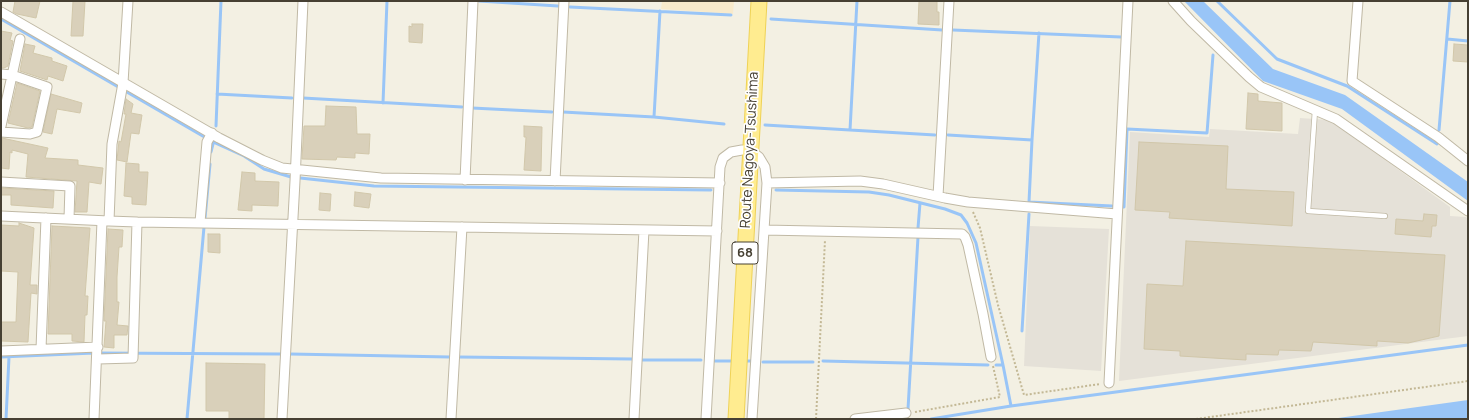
<!DOCTYPE html>
<style>
body{margin:0}
#map{position:relative;width:1469px;height:420px;overflow:hidden;background:#f3f0e3;font-family:Manrope,sans-serif}
canvas{display:block}
.frame{position:absolute;inset:0;border:2px solid #464033;pointer-events:none}
</style>
<div id="map">
<canvas width="1469" height="420"></canvas>
<div class="frame"></div>
</div>
<script>
const context = document.querySelector('canvas').getContext('2d');
context.lineJoin = 'round';
function fill(path, color) { context.fillStyle = color; context.fill(path, 'evenodd'); }
const poly = rows => new Path2D(rows.map(r => 'M' + r).join(''));
function stroke(path, color, width, dash) { context.strokeStyle = color; context.lineWidth = width; context.lineCap = dash ? 'butt' : 'round'; context.setLineDash(dash || []); context.stroke(path); }
function drawText(font, color, halo, rows, align = 'center') {
  context.font = font + ' Manrope,sans-serif'; context.lineWidth = 3.5; context.setLineDash([]); context.textBaseline = 'middle'; context.strokeStyle = halo; context.fillStyle = color; for (const [text, x, y, turn = 0] of rows) {
    context.save(); context.translate(x, y); context.rotate((+turn || 0) * Math.PI / 180); context.textAlign = isNaN(turn) ? turn : align; if (halo) context.strokeText(text, 0, 0); context.fillText(text, 0, 0); context.restore();
  }
}
const commercial = poly([
 [662,1,734,1,733,14,661,9]
]);
const industrial = poly([
 [1300,118,1330,120,1450,207,1450,216,1466,217,1468,219,1468,336,1119,381,1130,132,1209,137,1210,129,1298,134],
 [1030,226,1109,229,1101,371,1024,366]
]);
const water = poly([
 [1184,1,1203,1,1273,69,1345,95,1468,182,1468,201,1342,109,1263,81],
 [1468,400,1468,419,1331,419,1396,410]
]);
const stream = poly([
 [479,1,558,6],
 [1217,1,1277,59,1347,86,1437,144],
 [570,7,731,15],
 [1,19,213,142,244,156,264,169,291,177,374,186,711,190],
 [771,19,942,30],
 [953,30,1121,37],
 [1447,39,1468,41],
 [217,94,292,98],
 [303,98,462,107],
 [383,103,387,1],
 [472,108,552,112],
 [563,112,654,117,724,124],
 [654,117,660,11],
 [765,125,935,135],
 [216,126,221,1],
 [850,130,857,1],
 [1439,130,1450,1],
 [948,135,1032,140,1029,202,1112,206],
 [1032,140,1039,33],
 [211,152,214,140],
 [776,190,869,192,889,195,945,209,961,215,967,223,976,243,1003,365,1011,406],
 [1122,207,1124,207,1127,129,1207,133,1213,55],
 [205,218,210,164],
 [918,228,920,203],
 [1022,331,1029,214],
 [290,354,450,357],
 [1,357,94,353,281,354],
 [458,357,632,359],
 [640,360,701,360],
 [715,361,735,361],
 [743,361,751,361],
 [823,361,988,365],
 [763,362,813,362],
 [996,365,1003,365],
 [908,409,918,237],
 [6,419,9,357],
 [187,419,204,227],
 [931,419,1011,406,1468,345]
]);
const building = poly([
 [15,1,40,1,36,18,17,14,13,12,15,1],
 [73,1,85,1,83,36,71,36,73,1],
 [919,1,937,1,937,12,939,12,939,25,918,24,919,1],
 [412,24,423,24,422,43,409,42,409,26,412,27,412,24],
 [1,31,12,33,10,40,13,41,8,66,4,68,1,68,1,31],
 [25,44,35,46,33,53,52,58,52,61,67,66,63,81,48,76,47,80,20,71,25,44],
 [1454,44,1468,45,1468,62,1453,61,1454,44],
 [17,83,40,91,32,127,28,128,8,123,17,83],
 [1248,93,1258,94,1258,101,1282,103,1282,131,1246,129,1248,93],
 [51,94,82,103,80,113,57,109,52,134,43,132,51,94],
 [126,99,133,104,131,113,142,115,139,134,131,133,127,162,117,160,119,141,121,142,126,114,124,114,126,99],
 [326,106,356,107,357,134,370,134,369,154,355,153,355,158,337,157,336,160,302,159,304,126,325,126,326,106],
 [524,126,542,127,541,171,524,170,526,137,524,137,524,126],
 [2,138,48,148,45,158,78,160,78,165,103,168,101,184,89,182,87,212,75,212,77,181,26,177,28,154,12,150,12,153,10,152,9,169,1,168,2,138],
 [1139,142,1228,146,1226,189,1294,192,1292,226,1169,218,1170,212,1135,210,1139,142],
 [126,163,139,164,139,172,148,172,146,205,132,204,132,197,124,196,126,163],
 [242,172,255,173,255,181,279,182,278,206,252,205,252,211,238,210,242,172],
 [1,188,54,191,53,208,11,205,11,195,1,195,1,188],
 [355,192,371,194,369,208,354,206,355,192],
 [320,193,331,194,330,211,319,210,320,193],
 [1424,214,1437,215,1436,226,1432,226,1431,237,1395,234,1396,219,1423,221,1424,214],
 [19,223,34,228,30,285,37,285,37,294,31,293,28,342,1,341,1,322,16,322,18,272,1,271,1,225,19,226,19,223],
 [52,226,90,228,85,296,88,296,87,315,85,315,84,342,72,341,72,334,48,334,52,226],
 [108,229,123,230,122,247,119,247,117,277,117,302,119,302,117,325,128,326,127,335,114,335,114,348,104,347,106,321,104,321,108,229],
 [208,234,220,234,220,253,208,252,208,234],
 [1186,241,1445,255,1439,336,1408,343,1377,341,1377,346,1313,342,1311,351,1279,350,1278,355,1246,354,1246,360,1180,356,1180,351,1144,349,1147,284,1183,286,1186,241],
 [206,363,265,364,264,419,229,419,229,411,206,411,206,363]
]);
const path = poly([
 [973,212,980,228,998,305,1024,395,1100,384],
 [915,412,1000,397,993,366],
 [816,419,825,240],
 [1196,419,1468,381]
]);
const lane = poly([
 [1315,110,1308,211,1385,216]
]);
const street = poly([
 [1173,1,1191,21,1249,77,1261,87,1336,119,1468,211],
 [1358,1,1352,81,1438,137,1468,161],
 [1,12,219,138,262,160,282,168,381,178,720,183],
 [1,74,12,75,47,87,37,132,30,134,1,132],
 [1,126,20,39],
 [465,180,473,1],
 [555,181,564,1],
 [1,182,70,186,69,219],
 [767,183,860,181,883,184,945,198,968,202,1117,214],
 [938,196,949,1],
 [1,216,109,221,112,144,123,83,128,1],
 [109,221,137,222],
 [200,222,207,142,212,133],
 [764,230,962,234,965,237,968,245,983,314,991,357],
 [41,349,46,218],
 [1,351,98,347],
 [98,359,133,358,137,222,717,231],
 [1109,383,1128,1],
 [94,419,102,221],
 [282,419,295,181,303,1],
 [451,419,462,227],
 [634,419,644,230],
 [706,419,720,167,723,158,731,152,742,150,750,150,759,157,765,167,767,183,752,419],
 [855,419,906,413]
]);
const primary = poly([
 [736,419,759,1]
]);
const shields = [
 [745,253,26]
];
const shieldNames = [
 ["68",745,253]
];
const streetNames = [
 ["Route Nagoya-Tsushima",750,150,-87]
];
fill(commercial, '#f8eacb');
fill(industrial, '#e5e1d8');
fill(water, '#99c5f7');
stroke(stream, '#99c5f7', 3);
fill(building, '#d9d0ba');
stroke(building, '#d1c7aa', 1);
stroke(lane, '#c0b9a5', 6);
stroke(street, '#c0b9a5', 11);
stroke(primary, '#efd256', 17);
stroke(path, '#c3b895', 2, [2, 2]);
stroke(lane, '#fff', 4.5);
stroke(street, '#fff', 9);
stroke(primary, '#ffec90', 15);
for (const [x, y, w] of shields) { const box = new Path2D(); box.roundRect(x - w / 2, y - 11, w, 22, 3); context.fillStyle = '#fff'; context.fill(box); stroke(box, '#464033', 1); }
drawText('bold 13px', '#464033', null, shieldNames);
drawText('14px', '#464033', '#fff', streetNames);
</script>
